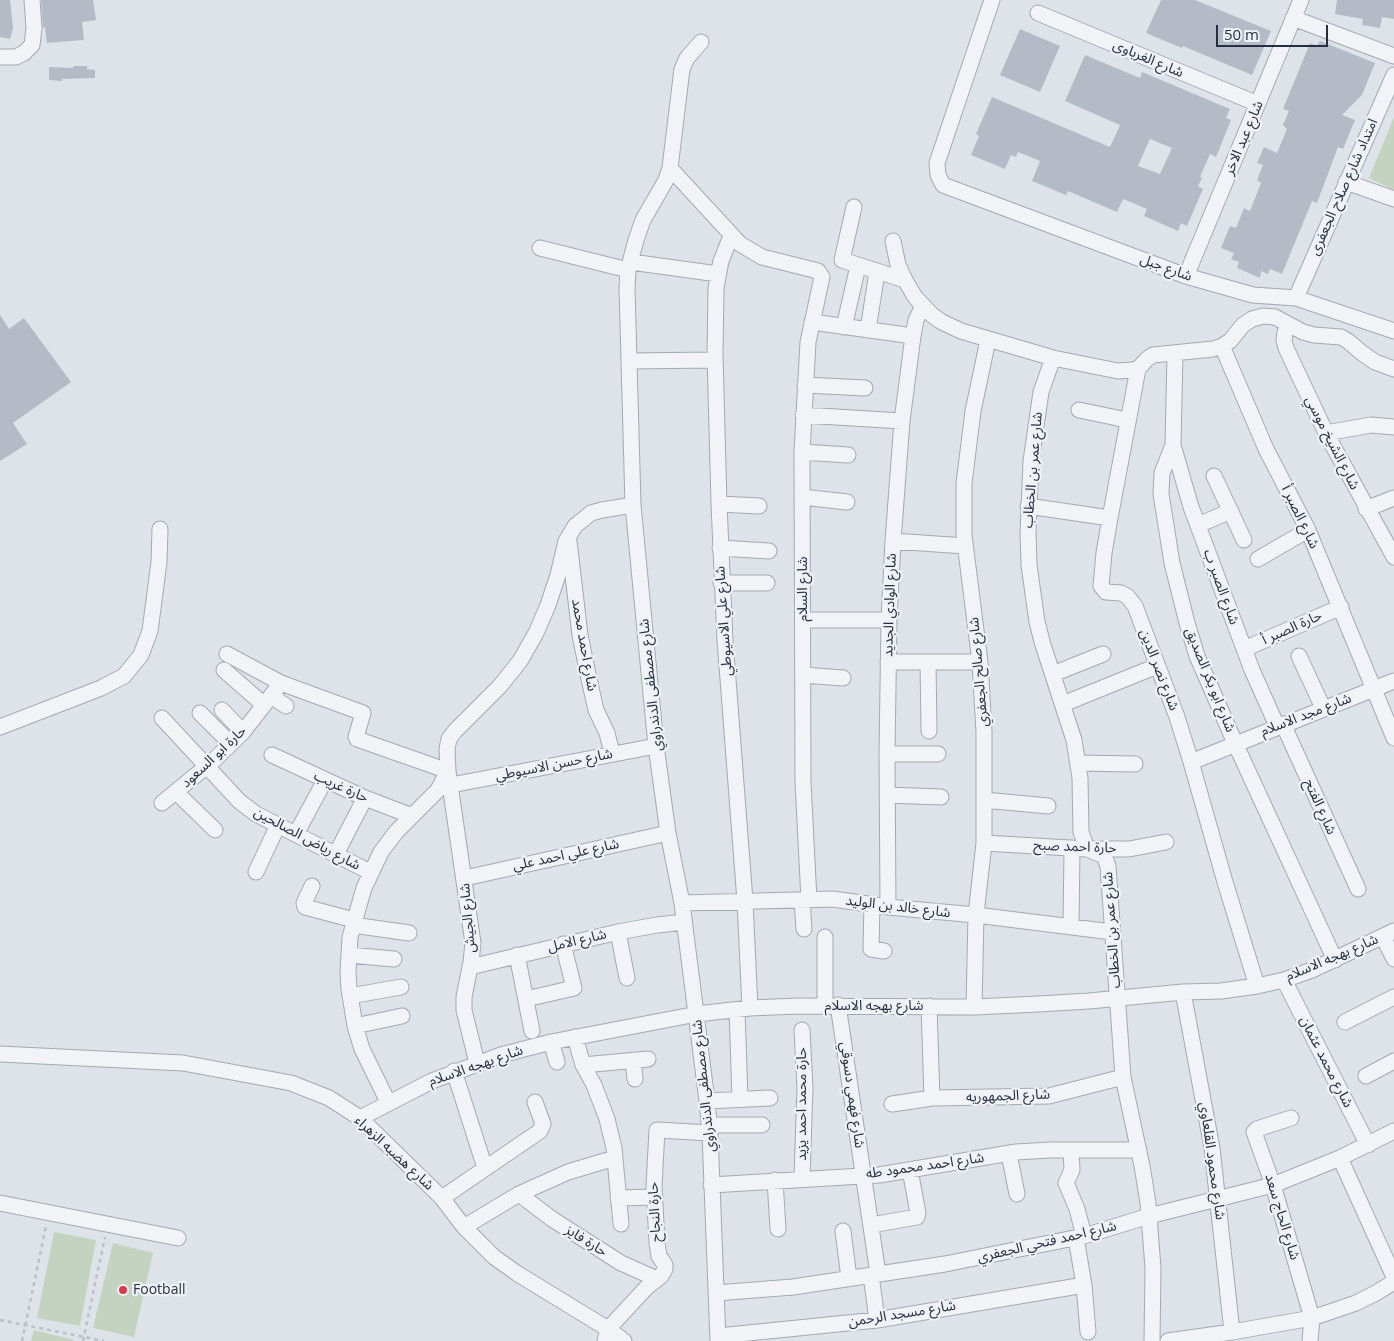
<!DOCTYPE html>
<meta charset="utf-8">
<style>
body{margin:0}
#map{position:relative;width:1394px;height:1341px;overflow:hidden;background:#dee2e9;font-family:"Open Sans",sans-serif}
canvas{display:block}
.scale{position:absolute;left:1216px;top:25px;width:112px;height:22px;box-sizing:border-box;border:2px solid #262f40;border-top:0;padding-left:6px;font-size:15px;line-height:18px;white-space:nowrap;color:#262f40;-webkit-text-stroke:4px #eef1f6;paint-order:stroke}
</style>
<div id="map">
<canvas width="1394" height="1341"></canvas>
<div class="scale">50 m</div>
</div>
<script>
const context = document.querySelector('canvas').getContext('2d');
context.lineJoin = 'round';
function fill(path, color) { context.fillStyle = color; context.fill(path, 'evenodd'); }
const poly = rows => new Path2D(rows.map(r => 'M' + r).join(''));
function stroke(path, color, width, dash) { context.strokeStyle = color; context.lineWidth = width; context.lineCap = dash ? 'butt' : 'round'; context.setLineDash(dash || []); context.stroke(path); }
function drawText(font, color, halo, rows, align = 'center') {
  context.font = font + ' "Open Sans","Noto Sans Arabic",sans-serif'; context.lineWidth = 4.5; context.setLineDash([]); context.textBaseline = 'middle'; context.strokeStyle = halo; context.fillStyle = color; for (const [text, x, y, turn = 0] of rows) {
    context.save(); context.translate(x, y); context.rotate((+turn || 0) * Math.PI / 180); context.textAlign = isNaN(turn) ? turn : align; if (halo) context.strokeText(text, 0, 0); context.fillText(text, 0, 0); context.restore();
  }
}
const green = poly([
 [1394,117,1394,190,1369,178],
 [54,1232,96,1240,80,1326,37,1318],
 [113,1243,153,1253,134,1337,93,1328],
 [34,1330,74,1340,74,1341,31,1341]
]);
const building = poly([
 [0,0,10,0,13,28,10,39,0,37],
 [41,0,93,0,96,20,82,22,84,40,47,43,45,27,43,28],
 [1161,0,1195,0,1271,31,1252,75,1183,46,1182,48,1146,33],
 [1337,0,1394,0,1394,19,1382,17,1380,28,1362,25,1363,19,1335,14],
 [1020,29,1060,46,1040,92,1000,75],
 [1320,41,1375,63,1362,95,1342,115,1355,120,1343,149,1338,147,1317,203,1312,201,1282,274,1270,269,1268,274,1261,271,1260,278,1237,268,1239,262,1231,259,1234,253,1221,248,1230,226,1236,228,1244,208,1250,211,1261,183,1257,180,1263,165,1257,163,1264,147,1277,153,1287,129,1283,125,1289,111,1283,109,1310,43,1317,46],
 [1085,55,1140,78,1142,72,1230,109,1226,118,1231,120,1216,157,1210,154,1200,177,1202,178,1198,186,1203,189,1187,226,1181,223,1178,231,1144,216,1147,209,1123,199,1117,212,1068,191,1066,195,1032,181,1040,161,1018,152,1016,157,1011,155,1005,169,971,155,979,136,976,134,992,97,1110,147,1120,125,1065,101],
 [1150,139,1172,148,1160,174,1138,166],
 [73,66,87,66,87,69,95,70,95,78,62,79,62,81,49,80,49,67,73,68],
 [0,315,9,329,24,318,71,382,13,423,27,444,0,461]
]);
const path = poly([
 [0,1320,104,1341],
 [22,1341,46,1226],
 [83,1341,105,1237]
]);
const minor = poly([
 [992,0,937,163,938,175,943,185,1186,276,1253,295,1296,298,1394,331],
 [1038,13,1258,104],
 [1293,18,1394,56],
 [701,42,687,58,682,69,670,168,666,180,643,220,636,240,628,270,627,288,633,505,656,746,668,833,682,903,707,1101,710,1133,718,1341],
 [0,57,16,57,24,53,32,45,34,28,32,0],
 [670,168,740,244,762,257,818,271,822,277,808,342,802,452,803,782,809,900],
 [1346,182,1394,199],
 [854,207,842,260,905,280],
 [731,236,721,261,716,288,715,354,719,504,725,640,745,901,750,1008],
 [893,241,898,265,905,280,915,297,932,315,942,322,961,331,1053,358,1118,371,1132,370,1138,369,1147,359,1153,355,1213,349,1222,346,1230,341,1243,325,1252,319,1263,316,1275,317,1303,332,1314,335,1341,337,1348,341,1362,353,1375,362,1394,369],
 [540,248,628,270],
 [631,262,718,274],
 [1186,276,1301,0],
 [1296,298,1394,75],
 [812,322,913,336],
 [1290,325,1285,332,1284,340,1286,348,1326,433,1394,557],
 [844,327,858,266],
 [868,330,877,272],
 [1222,346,1266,449,1308,530,1394,738],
 [1175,354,1173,445,1162,473,1161,494,1172,563,1187,623,1197,656,1235,743,1335,960],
 [1053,358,1041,392,1031,461,1028,533,1029,565,1037,622,1043,645,1074,740,1080,778,1081,832,1087,849,1104,856,1108,866,1123,1077,1142,1166,1148,1203,1153,1268,1152,1341],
 [629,361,715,360],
 [1138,369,1110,518,1104,553,1101,586,1106,592,1121,593,1127,596,1135,606,1177,717,1191,762,1225,882,1257,986],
 [805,385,865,388],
 [1079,410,1127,420],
 [803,415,902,421],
 [1326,433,1371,425,1394,427],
 [1173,445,1191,507,1252,670,1277,726],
 [802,452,848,455],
 [1214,476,1244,540],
 [802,497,847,502],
 [719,504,759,506],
 [1028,506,1110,518],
 [1366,509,1394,498],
 [1198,525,1231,511],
 [569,541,580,635,589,679,596,710,607,733,612,753],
 [893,541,965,546],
 [720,548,769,551],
 [1258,559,1308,530],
 [721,583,767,583],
 [803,620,889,620],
 [1244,649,1341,607],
 [227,654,281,683,363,713,356,737,357,739,448,771],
 [1299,656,1323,708],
 [888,662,980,662],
 [928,662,929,731],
 [224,670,264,705],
 [1053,674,1103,654],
 [803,675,843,678],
 [271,696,286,706],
 [1063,704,1157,666],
 [222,710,243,732],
 [200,713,231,744],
 [162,718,239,801,256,814,370,872],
 [1283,724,1358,889],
 [0,727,101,688,124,676,141,655,150,631,159,562,160,529],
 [887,754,938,754],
 [272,755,365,798,412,816],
 [1191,762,1394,681],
 [1078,763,1135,764],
 [451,785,656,746],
 [176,792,215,830],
 [887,795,941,797],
 [984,800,1048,806],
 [162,803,213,761,243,732,281,683],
 [296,834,325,780],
 [984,843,1087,849,1129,849,1166,842],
 [336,854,365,798],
 [256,872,278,825],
 [465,878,668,833],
 [312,886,304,903,305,907,354,920],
 [802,900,804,929],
 [682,903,833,899,888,907,976,915,1112,932],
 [872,904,871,949,884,951],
 [888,907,887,754,889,620,893,541,902,421,913,336,916,320,923,306],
 [353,925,409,933],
 [1071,927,1072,848],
 [618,932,627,978],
 [1383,937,1394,959],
 [349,955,394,959],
 [517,955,532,1031],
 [470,967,618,932,657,925,684,922],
 [1284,980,1368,1145],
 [1183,992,1212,1148,1232,1332],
 [350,996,401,987],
 [526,999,574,988,563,944],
 [825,1005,825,937],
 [838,1005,878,1274],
 [929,1006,932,1098],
 [974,1007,976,915,984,843,984,732,980,662,964,535,964,483,973,411,988,340],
 [737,1010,740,1099],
 [1345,1022,1394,997],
 [355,1026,402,1016],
 [575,1037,583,1065,594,1085,607,1119,614,1148,621,1224],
 [551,1042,557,1062],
 [0,1054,183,1063,291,1083,329,1098,360,1118,442,1198,464,1227,494,1257,518,1274,608,1329,624,1341],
 [633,1061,635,1079],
 [477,1063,464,1010,464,997,471,962,473,943,448,771,447,749,449,739,455,731,500,686,520,661,536,633,548,605,558,575,566,541,575,526,591,513,602,510,633,505],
 [583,1065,648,1059],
 [454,1071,485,1168],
 [1366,1076,1394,1061],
 [707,1101,770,1098],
 [388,1102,362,1049,355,1026,349,989,348,972,350,937,364,888,381,852,396,832,438,790,448,771],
 [892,1104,932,1098,1049,1096,1123,1077],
 [360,1118,432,1081,501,1055,551,1042,697,1014,750,1008,798,1006,974,1007,1038,1004,1089,1001,1183,992,1221,991,1257,986,1284,980,1312,970,1394,931],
 [1291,1118,1257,1129,1254,1132,1273,1185,1312,1318,1310,1341],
 [709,1125,762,1125],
 [1071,1151,1072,1170,1066,1183,1077,1209,1084,1236],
 [1009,1154,1017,1194],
 [1340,1158,1394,1277],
 [802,1178,805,1088,802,1030],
 [775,1180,778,1229],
 [711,1185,879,1175,1016,1152,1050,1150,1139,1150],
 [519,1194,552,1219,621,1263,657,1279],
 [442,1198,540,1131,543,1124,535,1102],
 [618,1198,655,1197],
 [0,1203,178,1238],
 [871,1225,917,1217,918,1213,910,1170],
 [464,1227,519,1194,568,1172,615,1158],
 [843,1231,849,1278],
 [1076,1238,1084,1285,1088,1332],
 [871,1275,877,1320],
 [716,1293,793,1287,945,1264,1084,1236,1149,1216,1273,1185,1340,1158,1394,1131],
 [719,1336,877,1320,1084,1285],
 [605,1341,608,1329,647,1287,661,1276,665,1269,665,1265,659,1256,657,1243,654,1186,657,1130,710,1133],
 [1168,1341,1232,1332,1312,1318,1356,1303,1376,1293,1394,1282]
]);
const markers = [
 [123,1290,5,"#d63b4e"]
];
const streetNames = [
 ["شارع الغرباوى",1148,59,23],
 ["شارع عبد الاخر",1244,138,-67],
 ["امتداد شارع صلاح الجعفرى",1344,187,-66],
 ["شارع جبل",1166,268,20],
 ["شارع الشيخ موسي",1332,443,63],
 ["شارع عمر بن الخطاب",1033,470,-85],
 ["شارع الصبر أ",1300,517,64],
 ["شارع الصبر ب",1221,587,70],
 ["شارع السلام",803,589,-90],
 ["شارع الوادي الجديد",890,605,-88],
 ["شارع علي الاسيوطي",724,621,-94],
 ["حارة الصبر أ",1292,628,-24],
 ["شارع احمد محمد",584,645,80],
 ["شارع نصر الدين",1159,670,69],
 ["شارع صالح الجعفري",979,672,-95],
 ["شارع ابو بكر الصديق",1210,680,68],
 ["شارع مصطفى الدندراوي",651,685,-96],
 ["شارع مجد الاسلام",1306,715,-21],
 ["حارة ابو السعود",214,757,-43],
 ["شارع حسن الاسيوطي",554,765,-11],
 ["حارة غريب",341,787,24],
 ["شارع الفتح",1320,807,66],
 ["شارع رياض الصالحين",307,839,28],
 ["حارة احمد صبح",1075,847,2],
 ["شارع علي احمد علي",566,855,-12],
 ["شارع خالد بن الوليد",898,907,7],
 ["شارع الجيش",468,918,-95],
 ["شارع عمر بن الخطاب",1112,930,-94],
 ["شارع الامل",577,941,-13],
 ["شارع بهجه الاسلام",1332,958,-23],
 ["شارع بهجه الاسلام",874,1006],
 ["شارع محمد عثمان",1326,1062,63],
 ["شارع بهجه الاسلام",476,1066,-19],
 ["شارع مصطفى الدندراوي",704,1086,-96],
 ["شارع فهمي دسوقي",852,1095,82],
 ["شارع الجمهوريه",1008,1096,-2],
 ["حارة محمد احمد يزيد",802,1104,-90],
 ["شارع هضبه الزهراء",394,1153,43],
 ["شارع محمود القلعاوي",1212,1161,82],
 ["شارع احمد محمود طه",925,1166,-8],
 ["حارة النجاح",655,1212,-93],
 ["شارع الحاج سعد",1282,1217,73],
 ["حارة فايز",586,1241,32],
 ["شارع احمد فتحي الجعفري",1047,1242,-13],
 ["شارع مسجد الرحمن",902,1314,-9]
];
const poiNames = [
 ["Football",133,1290]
];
fill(green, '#c3d3bf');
fill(building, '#b5bbc6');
stroke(minor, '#a3a9b3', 17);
stroke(path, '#bcc0c7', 2.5, [4, 4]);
stroke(minor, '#f1f3f7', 15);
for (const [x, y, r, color] of markers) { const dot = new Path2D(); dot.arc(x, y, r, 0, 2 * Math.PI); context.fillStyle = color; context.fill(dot); stroke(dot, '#eef1f6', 2); }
drawText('14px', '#262f40', '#eef1f6', streetNames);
drawText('14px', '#262f40', '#eef1f6', poiNames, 'left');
</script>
